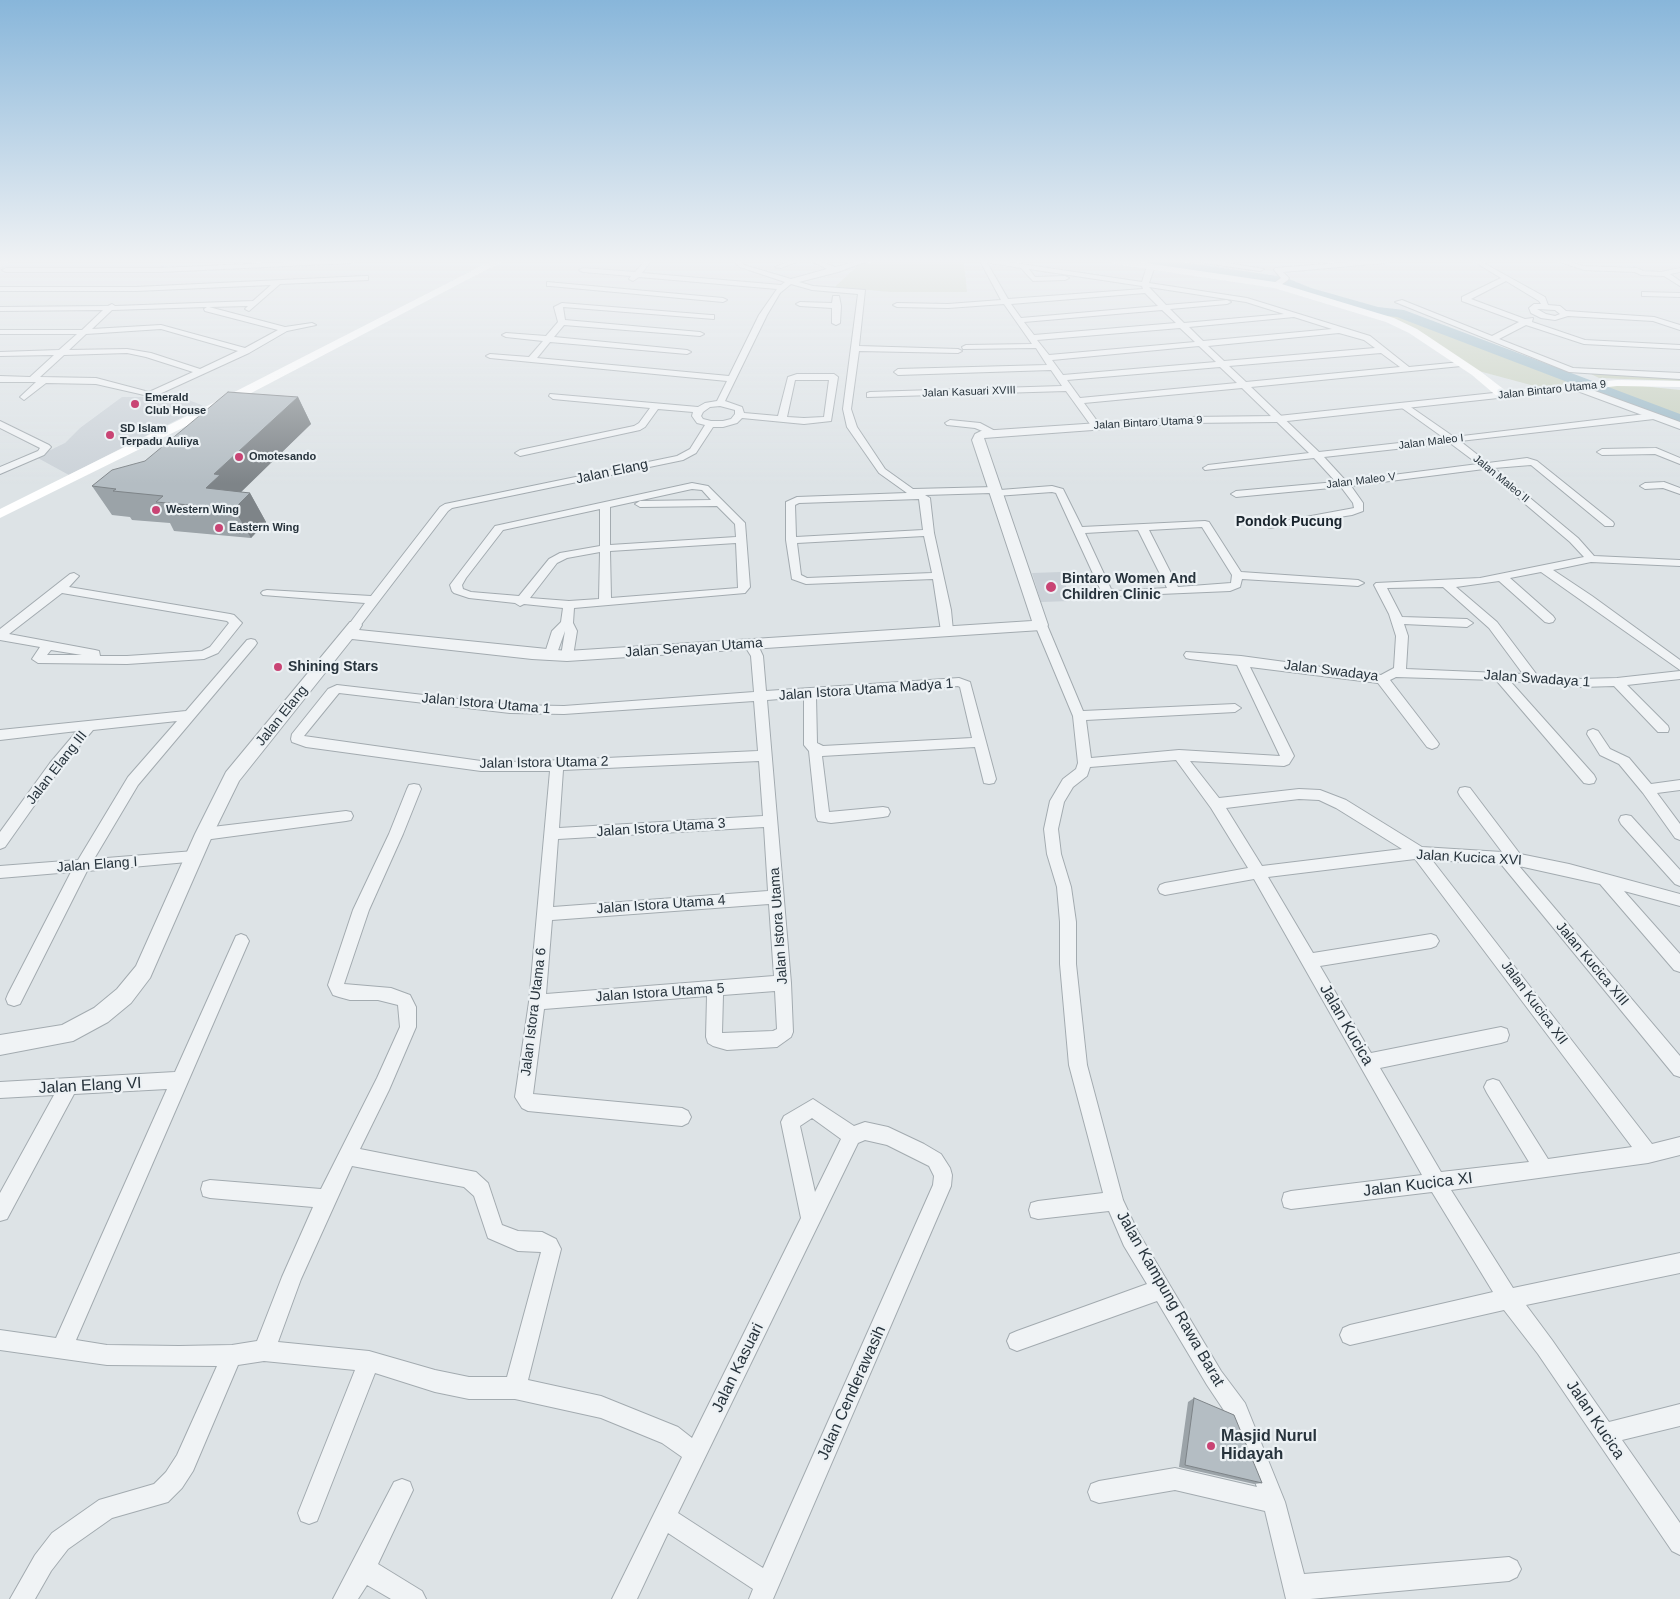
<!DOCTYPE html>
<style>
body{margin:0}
canvas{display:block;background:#dde3e6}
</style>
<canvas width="1680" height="1599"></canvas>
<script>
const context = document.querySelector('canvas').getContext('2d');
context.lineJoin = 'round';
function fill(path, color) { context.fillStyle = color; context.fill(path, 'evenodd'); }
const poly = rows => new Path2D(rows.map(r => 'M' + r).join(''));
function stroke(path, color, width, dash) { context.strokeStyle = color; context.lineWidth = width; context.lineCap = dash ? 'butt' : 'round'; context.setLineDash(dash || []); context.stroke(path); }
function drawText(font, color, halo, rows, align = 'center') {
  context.font = font + ' Arial,sans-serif'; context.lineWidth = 4.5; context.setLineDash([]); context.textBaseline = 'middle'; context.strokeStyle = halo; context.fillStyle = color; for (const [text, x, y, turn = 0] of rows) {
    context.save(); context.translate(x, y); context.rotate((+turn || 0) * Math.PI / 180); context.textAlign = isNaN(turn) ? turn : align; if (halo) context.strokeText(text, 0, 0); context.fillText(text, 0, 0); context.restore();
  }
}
const built = poly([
 [122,397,181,397,204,406,69,475,36,457,65,443,80,428],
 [1061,572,1071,601,1041,602,1032,573]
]);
const green = poly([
 [882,261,964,262,967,292,891,292,835,287,859,264],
 [1345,303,1385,313,1406,315,1582,381,1542,388,1475,370,1425,335],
 [1585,371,1680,377,1680,381,1599,378],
 [1632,385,1680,390,1680,420,1595,387]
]);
const river = poly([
 [1146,261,1176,261,1284,277,1311,288,1378,307,1404,310,1680,414,1680,425,1397,317,1372,314,1301,294,1281,285,1152,265,1147,264,1146,261]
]);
const minor = poly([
 [314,261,354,261,351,263,160,272,6,272,2,270,6,268,160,268,314,261],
 [645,261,651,261,642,273,781,285,785,282,740,267,733,261,740,261,744,265,791,279,827,269,811,261,819,261,835,267,858,261,868,261,838,272,799,282,813,286,865,290,859,346,958,349,962,351,958,353,859,351,851,409,857,427,885,469,913,489,995,487,1000,490,1052,486,1063,489,1082,527,1205,521,1209,522,1241,572,1358,580,1364,583,1358,586,1242,579,1240,587,1230,591,1113,596,1103,593,1101,591,1056,493,1052,492,996,496,991,493,925,495,930,498,934,533,951,610,953,631,951,634,943,634,941,631,933,579,806,584,792,579,786,540,786,502,797,497,907,493,879,473,847,427,843,409,858,294,812,290,791,284,780,293,767,315,725,401,742,407,744,413,778,416,788,377,797,374,834,374,838,377,831,421,804,424,742,418,737,423,723,427,713,427,696,453,683,460,452,508,448,511,360,626,356,627,350,623,365,603,263,595,261,593,263,591,267,590,371,596,440,507,445,504,677,456,690,449,705,425,697,423,692,416,693,412,658,409,645,427,640,430,520,456,515,453,520,450,634,426,639,423,650,408,553,399,549,396,550,394,698,407,705,403,717,401,727,381,490,358,486,356,490,354,529,357,543,341,506,337,502,335,506,333,546,336,558,322,554,307,562,303,711,315,714,315,714,319,563,307,565,320,700,332,704,334,700,336,564,325,554,337,687,350,691,352,687,354,550,342,537,358,729,376,759,315,777,289,639,277,633,281,629,279,631,276,583,272,579,270,583,268,635,272,645,261],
 [795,380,829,380,824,417,804,418,787,417,795,380],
 [720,406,735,410,735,414,731,419,723,421,711,421,703,419,701,416,703,412,710,407,720,406],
 [919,499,923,530,796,537,795,505,799,503,919,499],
 [1202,527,1232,575,1231,583,1178,587,1149,530,1202,527],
 [1138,530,1167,588,1117,591,1111,589,1085,533,1138,530],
 [924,536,932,573,807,578,801,575,797,543,924,536],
 [790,261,799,261,781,268,775,267,790,261],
 [980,261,986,261,1008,299,1143,289,1142,286,1029,269,1035,277,1065,276,1069,278,1065,280,1033,281,1021,268,990,263,987,261,1001,261,1142,282,1147,266,1151,264,1155,266,1149,283,1247,298,1370,336,1409,367,1461,362,1465,364,1461,366,1251,387,1319,452,1444,438,1402,408,1402,404,1405,403,1454,437,1654,413,1658,416,1654,419,1460,441,1488,463,1527,458,1537,461,1613,522,1614,524,1613,526,1605,526,1531,465,1494,468,1578,538,1594,556,1680,560,1680,566,1591,562,1553,570,1592,596,1680,660,1680,670,1541,572,1510,578,1553,616,1555,619,1553,622,1549,623,1545,622,1499,581,1456,587,1497,622,1537,675,1581,679,1617,678,1680,671,1680,679,1627,685,1668,726,1669,729,1668,732,1658,732,1614,686,1581,687,1510,681,1594,775,1596,779,1594,783,1589,784,1584,783,1496,680,1396,677,1390,680,1437,741,1439,744,1437,747,1432,749,1427,747,1378,683,1250,667,1294,756,1289,764,1284,766,1190,761,1219,798,1299,789,1320,790,1346,800,1422,847,1502,852,1460,796,1458,792,1460,788,1465,787,1470,788,1520,854,1569,864,1680,894,1680,906,1624,891,1680,954,1680,972,1674,970,1600,884,1519,866,1680,1056,1680,1077,1674,1075,1501,864,1432,860,1652,1144,1680,1137,1680,1155,1648,1163,1451,1190,1513,1288,1680,1253,1680,1273,1526,1305,1552,1340,1609,1422,1680,1404,1680,1426,1622,1440,1680,1523,1680,1555,1672,1551,1538,1354,1504,1310,1350,1345,1343,1342,1340,1335,1343,1328,1350,1325,1493,1292,1432,1192,1291,1209,1284,1207,1282,1200,1284,1193,1291,1191,1422,1175,1254,879,1165,895,1160,893,1158,889,1160,885,1165,883,1248,868,1211,808,1176,760,1090,767,1087,776,1073,787,1064,802,1058,829,1061,854,1071,887,1076,922,1076,964,1087,1065,1123,1200,1138,1232,1221,1371,1245,1403,1285,1502,1304,1574,1509,1557,1517,1561,1521,1569,1517,1577,1509,1581,1310,1599,1286,1599,1265,1511,1175,1490,1099,1503,1091,1500,1088,1492,1091,1484,1099,1481,1175,1468,1257,1487,1229,1418,1207,1385,1157,1301,1017,1351,1010,1348,1007,1341,1010,1334,1017,1331,1147,1284,1124,1246,1109,1211,1038,1219,1031,1217,1029,1210,1031,1203,1038,1201,1103,1193,1069,1065,1060,964,1060,922,1057,887,1047,854,1044,829,1050,801,1063,779,1076,769,1078,763,1073,716,1035,625,1041,621,1047,625,1083,711,1235,704,1241,708,1235,712,1086,720,1091,758,1179,750,1280,756,1237,665,1190,659,1186,658,1184,655,1186,652,1241,656,1381,675,1394,668,1396,636,1389,614,1374,585,1376,583,1480,578,1584,557,1570,542,1484,469,1351,486,1363,503,1363,511,1352,515,1269,528,1268,526,1273,523,1349,509,1354,508,1353,503,1341,487,1236,497,1231,494,1236,491,1336,482,1314,458,1205,470,1203,468,1208,465,1309,453,1242,388,1084,403,1100,425,1095,428,1092,427,1066,391,867,397,867,393,870,392,1062,386,1051,370,898,375,894,372,898,369,1047,365,1036,348,963,349,962,347,966,345,1032,344,1004,304,948,308,897,307,893,305,897,303,948,304,1001,300,980,261],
 [1149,287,1246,302,1284,314,1184,323,1170,309,1227,304,1231,302,1227,300,1166,305,1149,287],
 [1145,293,1158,306,1021,318,1011,304,1145,293],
 [1162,310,1176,323,1034,335,1024,322,1162,310],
 [1294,317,1332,329,1203,341,1189,327,1294,317],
 [1180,328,1195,342,1049,355,1037,340,1180,328],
 [1339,333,1364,340,1375,348,1224,361,1208,346,1339,333],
 [1199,346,1216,362,1063,375,1052,360,1199,346],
 [1381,353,1400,367,1246,382,1229,366,1381,353],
 [1220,367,1237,383,1080,398,1067,380,1220,367],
 [1450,443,1478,464,1346,481,1324,457,1450,443],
 [1443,587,1489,628,1523,674,1406,669,1408,636,1404,624,1467,627,1473,623,1467,619,1402,617,1387,588,1443,587],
 [1299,799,1319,800,1336,808,1402,849,1262,866,1226,808,1299,799],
 [1415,859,1632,1147,1548,1159,1499,1081,1493,1079,1487,1081,1484,1087,1487,1093,1529,1162,1441,1172,1380,1068,1501,1043,1507,1041,1509,1035,1507,1029,1501,1027,1371,1053,1320,966,1431,948,1436,946,1439,941,1436,936,1431,934,1313,953,1268,877,1415,859],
 [1201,261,1216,261,1264,269,1260,271,1204,263,1201,261],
 [1364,261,1388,261,1385,263,1283,272,1289,278,1288,280,1278,287,1271,285,1281,278,1274,270,1275,268,1364,261],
 [1473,261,1480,261,1545,297,1548,305,1560,306,1566,311,1654,317,1680,325,1680,330,1653,321,1568,316,1555,320,1541,318,1531,313,1529,308,1534,304,1541,304,1539,301,1506,281,1471,299,1525,319,1533,318,1532,322,1585,340,1680,345,1680,349,1584,344,1526,325,1499,339,1573,368,1680,373,1680,379,1569,372,1395,302,1402,300,1492,336,1519,322,1462,301,1462,297,1501,278,1473,261],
 [1537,309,1555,310,1560,314,1555,316,1546,314,1537,309],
 [1557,261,1566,261,1584,266,1637,268,1643,271,1661,272,1680,268,1680,272,1670,274,1680,281,1680,286,1664,276,1641,275,1635,272,1584,270,1557,261],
 [365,276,368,276,368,280,280,284,249,311,245,309,248,306,209,307,285,327,312,323,316,325,287,331,249,353,153,397,96,384,46,383,24,400,20,397,36,382,0,382,0,376,30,377,54,355,0,356,0,352,59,350,77,334,0,334,0,330,82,330,103,310,0,311,0,307,108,306,112,304,115,306,253,301,271,285,136,291,0,291,0,287,136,287,365,276],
 [207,307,204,309,205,311,278,330,245,348,161,325,92,329,112,310,207,307],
 [161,329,238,351,200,369,151,353,127,349,69,350,86,334,161,329],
 [127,353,146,357,193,372,149,392,96,378,40,377,64,355,127,353],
 [547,282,723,298,727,300,723,302,550,286,547,286,547,282],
 [1642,292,1680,293,1680,297,1645,296,1642,296,1642,292],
 [833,296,839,296,841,306,840,323,836,325,832,323,832,308,800,306,796,304,800,302,832,303,833,296],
 [950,420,980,423,997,432,992,435,975,428,947,425,945,423,950,420],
 [0,421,49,445,51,447,44,455,0,474,0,467,38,451,40,448,0,428,0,421],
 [1656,448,1680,458,1680,464,1655,454,1602,455,1597,452,1602,449,1656,448],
 [1664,482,1680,488,1680,494,1663,488,1645,489,1640,486,1645,483,1664,482],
 [692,483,708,486,745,523,750,587,745,593,574,608,573,623,577,631,573,656,567,660,561,656,565,631,556,656,550,660,544,656,552,631,561,622,563,608,524,604,520,606,515,603,469,598,454,593,452,591,450,585,456,577,495,526,692,483],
 [692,489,702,490,711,500,640,501,635,504,640,507,717,506,735,524,736,537,610,545,610,507,692,489],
 [600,509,600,546,560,553,549,559,519,596,471,592,463,589,462,585,466,578,503,530,600,509],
 [736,543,738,588,611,598,610,551,736,543],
 [600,552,599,599,569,601,530,598,557,563,567,558,600,552],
 [74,573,79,576,69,587,230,614,234,615,242,623,218,653,204,659,127,664,38,663,32,659,40,647,0,640,0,629,70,574,74,573],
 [62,593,227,621,229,623,210,647,202,651,127,656,100,656,99,651,95,650,9,634,62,593],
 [51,650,82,655,47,655,51,650],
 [251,639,255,640,257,643,255,646,138,785,94,859,194,851,199,853,201,857,199,861,87,871,20,1004,14,1006,8,1004,6,999,8,994,71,872,0,878,0,866,78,860,128,777,177,721,93,730,60,769,5,847,0,849,0,832,50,763,77,731,0,740,0,730,186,711,247,640,251,639],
 [752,640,756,641,763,656,766,691,959,678,970,682,996,779,994,783,989,784,984,783,975,747,822,756,829,812,883,807,888,808,890,812,888,816,883,817,831,823,818,821,816,817,809,751,804,745,804,697,767,700,791,983,793,1032,791,1037,777,1047,727,1050,713,1046,708,1043,706,1037,707,996,544,1009,533,1094,682,1108,688,1111,691,1117,688,1123,682,1126,528,1111,522,1108,515,1097,529,1002,550,771,481,771,306,747,292,742,291,739,292,734,328,689,337,685,510,705,564,706,754,692,751,656,746,648,748,641,752,640],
 [958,686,960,687,972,738,823,746,817,743,816,696,958,686],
 [339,693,510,713,564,714,754,701,758,751,519,762,481,761,304,736,339,693],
 [759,761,763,816,559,828,563,770,759,761],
 [764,827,768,891,553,907,558,839,764,827],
 [769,904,774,976,546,994,552,920,769,904],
 [775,991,777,1029,773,1031,722,1033,723,995,775,991],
 [1593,729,1598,731,1610,749,1629,758,1651,784,1680,780,1680,790,1657,793,1680,824,1680,840,1675,838,1643,793,1619,764,1600,755,1587,734,1588,731,1593,729],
 [414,784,419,785,421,789,403,834,369,910,344,984,391,988,410,995,416,1007,416,1027,389,1090,360,1149,476,1172,488,1183,502,1225,518,1231,542,1232,556,1239,561,1249,528,1380,601,1396,678,1427,692,1438,801,1218,781,1122,784,1116,813,1099,854,1126,865,1122,888,1127,924,1144,941,1154,950,1168,952,1175,951,1186,773,1599,749,1599,753,1589,668,1533,637,1599,612,1599,682,1457,662,1443,601,1418,515,1399,469,1399,435,1392,375,1373,317,1521,309,1524,301,1521,298,1513,355,1370,264,1361,238,1365,193,1471,182,1488,168,1502,112,1518,68,1549,51,1571,35,1599,10,1599,35,1555,52,1533,99,1500,154,1484,166,1472,177,1455,217,1366,107,1365,0,1350,0,1330,56,1338,167,1089,74,1094,7,1219,0,1221,0,1193,54,1095,0,1098,0,1082,175,1072,236,936,241,934,246,936,249,941,76,1340,107,1345,179,1346,232,1345,257,1341,282,1277,313,1207,210,1198,203,1196,201,1189,203,1182,210,1180,321,1189,377,1078,400,1027,398,1005,378,1000,350,1000,339,997,333,995,328,985,353,910,389,834,407,789,409,785,414,784],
 [812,1118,841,1139,815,1192,800,1126,812,1118],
 [865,1140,887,1145,929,1166,934,1176,933,1185,763,1568,678,1513,858,1143,865,1140],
 [352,1166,464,1187,474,1196,488,1238,518,1251,541,1252,507,1377,469,1377,435,1370,369,1351,278,1342,301,1279,352,1166],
 [346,811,351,812,353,816,351,820,346,821,204,840,199,838,197,834,199,830,204,828,346,811],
 [1626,815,1631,816,1680,870,1680,886,1675,884,1621,824,1619,820,1621,816,1626,815],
 [402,1479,410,1482,413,1490,378,1564,422,1591,426,1599,391,1599,367,1585,358,1599,333,1599,394,1482,402,1479]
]);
const tertiary = poly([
 [1576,384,1680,422,1680,429,1572,389,1571,387,1576,384],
 [1503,392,1507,393,1509,395,1507,397,1278,422,1188,423,984,438,1048,625,1046,628,1041,630,567,661,532,659,352,639,239,781,213,834,150,978,131,1003,108,1022,73,1041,0,1055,0,1035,62,1025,94,1008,117,989,136,966,195,834,226,772,350,622,360,622,362,625,359,630,567,651,1032,621,972,440,975,434,981,431,1188,417,1278,416,1503,392]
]);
const secondary = poly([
 [0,261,10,261,0,267,0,261],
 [491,261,503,261,215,412,0,518,0,509,207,406,491,261],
 [1110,261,1132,261,1275,282,1394,318,1417,329,1480,371,1506,391,1617,380,1680,381,1680,387,1617,386,1503,399,1499,398,1472,375,1409,333,1386,322,1274,288,1115,264,1110,261]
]);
const wall = poly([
 [298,397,311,424,240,492,250,493,266,522,251,538,174,531,170,523,132,520,130,517,112,515,92,486,145,461],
 [1194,1398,1262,1483,1254,1484,1179,1467,1188,1402]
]);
const shadedWall = poly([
 [298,397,311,424,234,499,206,488,214,474],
 [250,493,266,522,251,538,234,509]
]);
const building = poly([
 [228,392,298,397,214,474,220,475,206,488,250,493,234,509,156,502,163,496,113,491,116,489,92,486,112,470,145,461,228,392],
 [1194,1398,1234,1415,1262,1483,1185,1465,1194,1398]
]);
const markers = [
 [135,404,5,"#c94474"],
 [110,435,5,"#c94474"],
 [239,457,5,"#c94474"],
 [156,510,5,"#c94474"],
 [219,528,5,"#c94474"],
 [1051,587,6,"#c94474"],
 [278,667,5,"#c94474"],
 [1211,1446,5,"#c94474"]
];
const farStreetnames = [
 ["Jalan Bintaro Utama 9",1552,390,-6],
 ["Jalan Kasuari XVIII",969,392,-2],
 ["Jalan Bintaro Utama 9",1148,423,-3],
 ["Jalan Maleo I",1431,442,-7],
 ["Jalan Maleo II",1501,479,39],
 ["Jalan Maleo V",1361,481,-7]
];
const farPoinames = [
 ["Emerald",145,398],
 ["Club House",145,411],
 ["SD Islam",120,429],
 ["Terpadu Auliya",120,442],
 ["Omotesando",249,457],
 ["Western Wing",166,510],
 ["Eastern Wing",229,528]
];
const streetNames = [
 ["Jalan Elang",612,472,-12],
 ["Jalan Senayan Utama",694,648,-4],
 ["Jalan Swadaya",1331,671,7],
 ["Jalan Swadaya 1",1537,679,4],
 ["Jalan Istora Utama Madya 1",866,690,-4],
 ["Jalan Istora Utama 1",486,704,5],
 ["Jalan Elang",282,716,-51],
 ["Jalan Istora Utama 2",544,763,-1],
 ["Jalan Elang III",57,768,-52],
 ["Jalan Istora Utama 3",661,828,-4],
 ["Jalan Kucica XVI",1469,858,3],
 ["Jalan Elang I",97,865,-4],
 ["Jalan Istora Utama 4",661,905,-4],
 ["Jalan Istora Utama",779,926,-94],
 ["Jalan Kucica XIII",1592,964,50],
 ["Jalan Istora Utama 5",660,993,-4],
 ["Jalan Kucica XII",1534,1003,53],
 ["Jalan Istora Utama 6",534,1012,-83]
];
const farQuarternames = [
 ["Pondok Pucung",1289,522]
];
const poiNames = [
 ["Bintaro Women And",1062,579],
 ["Children Clinic",1062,595],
 ["Shining Stars",288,667]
];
const nearStreetnames = [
 ["Jalan Kucica",1346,1025,60],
 ["Jalan Elang VI",90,1086,-3],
 ["Jalan Kucica XI",1418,1185,-7],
 ["Jalan Kampung Rawa Barat",1170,1299,60],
 ["Jalan Kasuari",738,1368,-64],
 ["Jalan Cenderawasih",852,1393,-66],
 ["Jalan Kucica",1595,1420,56]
];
const nearPoinames = [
 ["Masjid Nurul",1221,1437],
 ["Hidayah",1221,1455]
];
fill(built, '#cbd2d8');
fill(green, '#c7d0be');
fill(river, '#99b8c6');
stroke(minor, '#a3abb0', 2);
stroke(tertiary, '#a3abb0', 2);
fill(minor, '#f0f3f5');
fill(tertiary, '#f0f3f5');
fill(secondary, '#fff');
fill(wall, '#9ba3a8');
fill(shadedWall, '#7e8488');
fill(building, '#b4bdc3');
stroke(building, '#7e8488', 1);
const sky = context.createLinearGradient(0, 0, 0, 484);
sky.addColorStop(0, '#88b6da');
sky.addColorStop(0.54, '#f0f2f4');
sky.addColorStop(1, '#f0f2f400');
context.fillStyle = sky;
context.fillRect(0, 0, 1680, 484);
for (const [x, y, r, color] of markers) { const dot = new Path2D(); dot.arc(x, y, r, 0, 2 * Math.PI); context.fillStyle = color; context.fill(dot); stroke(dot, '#ecf1f4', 2); }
drawText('11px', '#27333c', '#ecf1f4', farStreetnames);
drawText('bold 11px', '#27333c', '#ecf1f4', farPoinames, 'left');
drawText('14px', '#27333c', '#ecf1f4', streetNames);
drawText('bold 14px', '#19242d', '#ecf1f4', farQuarternames);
drawText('bold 14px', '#27333c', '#ecf1f4', poiNames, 'left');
drawText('16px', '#27333c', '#ecf1f4', nearStreetnames);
drawText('bold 16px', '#27333c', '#ecf1f4', nearPoinames, 'left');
</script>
